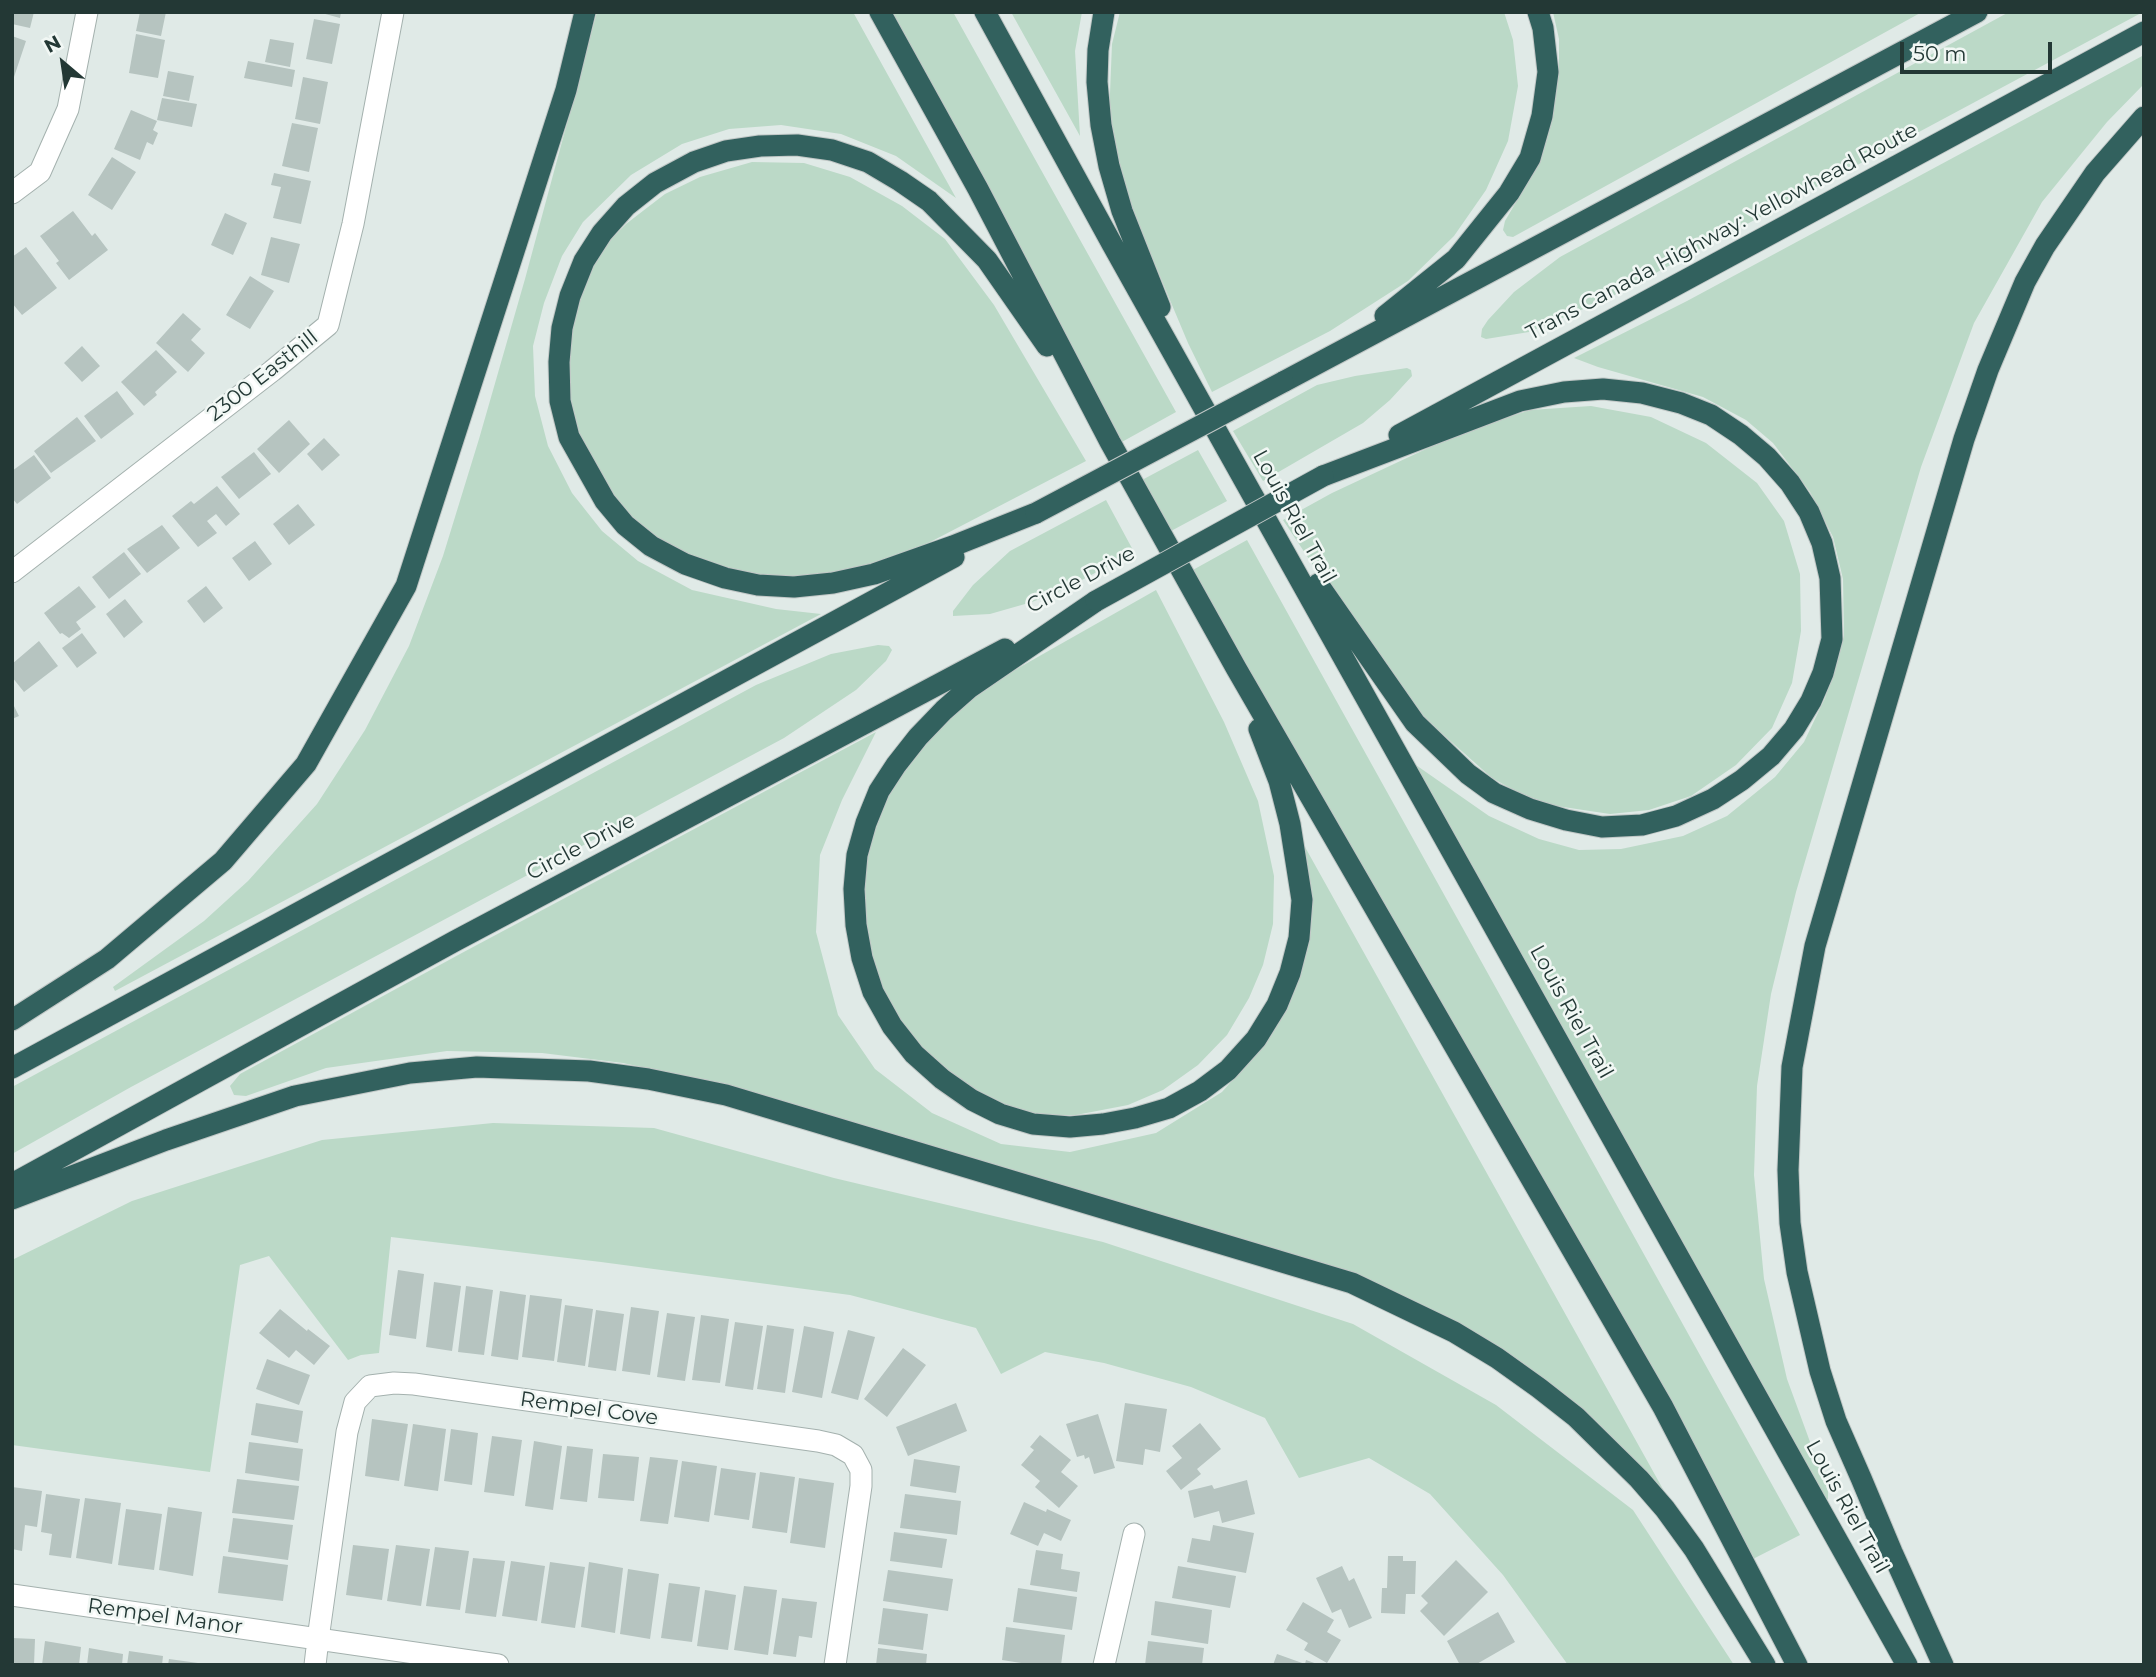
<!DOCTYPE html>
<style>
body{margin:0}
#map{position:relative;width:2156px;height:1677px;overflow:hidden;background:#e0eae7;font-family:Montserrat,sans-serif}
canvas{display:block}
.frame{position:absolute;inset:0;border:14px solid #233835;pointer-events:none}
.north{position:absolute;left:28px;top:28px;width:70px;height:70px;-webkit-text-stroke:5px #f1f7f4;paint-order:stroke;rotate:331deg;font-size:19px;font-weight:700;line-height:28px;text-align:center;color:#233835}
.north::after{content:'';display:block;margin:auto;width:24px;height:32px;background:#233835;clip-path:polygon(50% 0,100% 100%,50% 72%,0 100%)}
.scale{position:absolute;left:1900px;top:42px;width:152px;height:32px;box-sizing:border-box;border:4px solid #233835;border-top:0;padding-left:9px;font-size:21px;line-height:24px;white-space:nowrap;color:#233835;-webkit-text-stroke:5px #f1f7f4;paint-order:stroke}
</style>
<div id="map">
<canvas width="2156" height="1677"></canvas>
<div class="frame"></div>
<div class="north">N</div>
<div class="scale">50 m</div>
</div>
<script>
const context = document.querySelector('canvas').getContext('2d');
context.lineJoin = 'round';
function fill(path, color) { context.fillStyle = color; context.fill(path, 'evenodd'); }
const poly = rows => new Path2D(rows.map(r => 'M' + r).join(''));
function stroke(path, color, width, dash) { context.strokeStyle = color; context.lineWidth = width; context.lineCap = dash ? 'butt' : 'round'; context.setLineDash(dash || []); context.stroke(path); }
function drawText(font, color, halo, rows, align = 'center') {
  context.font = font + ' Montserrat,sans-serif'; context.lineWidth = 5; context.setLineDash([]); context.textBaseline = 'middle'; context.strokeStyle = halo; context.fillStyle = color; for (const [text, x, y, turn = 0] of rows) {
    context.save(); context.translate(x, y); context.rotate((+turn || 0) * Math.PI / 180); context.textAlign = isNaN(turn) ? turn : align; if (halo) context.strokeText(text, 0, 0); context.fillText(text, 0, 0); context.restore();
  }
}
const green = poly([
 [597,12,853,12,956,198,896,156,841,134,781,125,729,129,682,144,631,175,583,222,562,256,544,303,533,346,535,396,548,446,572,493,602,531,638,561,692,590,776,609,821,614,115,991,113,987,204,921,248,881,317,804,365,730,409,646,443,556,479,439,525,279],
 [885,12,953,12,1176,412,1120,443],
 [1011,12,1082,12,1075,51,1080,136],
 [1120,12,1504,12,1513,40,1518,86,1508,141,1486,190,1454,236,1408,281,1330,331,1212,392,1188,343,1125,193,1109,118,1112,44],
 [1553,12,1922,12,1513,237,1507,236,1503,230,1505,221,1526,185,1548,133,1559,70,1559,39],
 [2009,12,2143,12,1607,299,1529,332,1486,339,1481,337,1482,329,1488,320,1514,292,1560,257],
 [2144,55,2144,84,2107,122,2042,202,1974,323,1921,467,1796,892,1771,994,1757,1086,1754,1175,1764,1279,1787,1379,1828,1491,1828,1499,1823,1501,1413,763,1489,816,1539,839,1579,850,1621,849,1683,836,1727,816,1775,777,1804,742,1825,698,1844,636,1843,579,1833,537,1810,492,1773,443,1746,420,1703,397,1598,367,1574,358,1687,301],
 [752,162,804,163,850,177,902,206,945,239,994,305,1086,461,911,552,850,572,783,578,732,570,688,556,659,541,624,512,587,459,567,403,570,324,585,279,599,252,626,224,665,194,700,177],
 [1407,368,1411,370,1412,376,1390,400,1363,423,1263,481,1233,431,1317,385,1355,376],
 [1591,406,1651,417,1706,443,1757,483,1784,521,1800,574,1801,631,1792,683,1772,728,1736,765,1691,796,1649,810,1610,814,1550,805,1521,794,1492,778,1401,697,1283,520,1332,493,1458,434,1530,410],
 [1198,450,1227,501,1171,531,1142,480],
 [1106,500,1134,552,1067,588,1032,602,990,614,953,616,953,611,973,585,1010,551],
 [1247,540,1800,1535,1749,1561,1191,571],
 [1156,590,1224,722,1258,801,1274,876,1273,924,1263,965,1249,998,1227,1035,1198,1065,1163,1090,1128,1105,1076,1115,1037,1115,997,1104,914,1051,865,953,861,858,881,798,942,718,1006,675],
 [878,645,889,646,892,650,886,661,856,690,784,738,131,1087,12,1154,12,1087,756,685,831,654],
 [876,732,842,800,820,855,816,932,838,1015,875,1069,932,1113,1001,1144,1070,1152,1156,1133,1222,1092,1271,1036,1303,951,1305,847,1688,1534,1589,1424,1362,1281,1173,1218,682,1076,623,1063,542,1053,447,1051,326,1068,246,1096,234,1095,230,1086,240,1074,460,954],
 [493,1123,654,1128,834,1178,1103,1242,1353,1324,1496,1405,1633,1510,1734,1665,1568,1665,1503,1575,1430,1494,1369,1458,1299,1478,1265,1418,1191,1387,1104,1363,1045,1352,1001,1374,976,1328,850,1295,601,1262,391,1237,379,1353,361,1355,348,1360,269,1256,240,1265,210,1472,12,1445,12,1260,132,1201,322,1140]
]);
const building = poly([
 [12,12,34,12,30,28,12,24],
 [140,12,166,12,161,36,136,31],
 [318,12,341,12,340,18],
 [314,19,340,24,332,64,306,59],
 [136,34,165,40,158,78,129,73],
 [12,36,26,41,13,80,12,80],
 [270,39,294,43,290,67,265,62],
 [248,61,295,70,292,87,244,78],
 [168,71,194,76,189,101,163,96],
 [303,77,328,82,320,124,295,119],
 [162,98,197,104,192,127,157,120],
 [131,110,157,121,153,130,158,133,153,145,147,142,140,160,114,149],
 [292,123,318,128,309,172,282,166],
 [112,157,136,172,112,210,88,195],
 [274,173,311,181,301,224,273,218,281,187,271,185],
 [73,211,92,236,95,233,108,250,69,280,56,263,59,261,40,236],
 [225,213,247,223,233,255,211,245],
 [271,237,300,244,289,283,261,275],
 [26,247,57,288,22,315,12,303,12,257],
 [250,276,274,291,250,329,226,315],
 [183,313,201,329,191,340,205,353,188,372,156,343],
 [82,346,100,366,82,382,64,363],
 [156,350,177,372,155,392,157,395,144,406,121,382],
 [117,391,134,414,101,439,84,416],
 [77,417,96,441,51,473,34,451],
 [289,420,310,444,279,473,257,449],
 [324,438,340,455,322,471,307,454],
 [254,452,271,474,239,499,221,477],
 [34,455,51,478,17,504,12,498,12,471],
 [217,486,240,514,226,526,216,514,207,521,217,533,198,547,172,516,191,501,194,504],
 [298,504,315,525,289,545,273,524],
 [162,525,180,548,147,573,127,549],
 [255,541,272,564,249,581,232,558],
 [124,552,141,574,109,599,92,577],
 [79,586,96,607,76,622,81,629,69,638,62,633,60,634,44,613],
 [206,586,223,608,204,623,187,601],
 [125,599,143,622,124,638,106,614],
 [82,633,97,653,77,668,62,648],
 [39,641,58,666,24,692,12,677,12,664],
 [12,702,19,716,12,719],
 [398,1270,424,1274,416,1339,389,1335],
 [434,1282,461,1286,452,1351,426,1347],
 [466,1286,493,1290,484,1355,458,1352],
 [500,1291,526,1295,518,1360,491,1356],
 [530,1295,562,1299,554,1361,522,1357],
 [565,1305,593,1309,585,1366,557,1362],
 [631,1307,659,1311,650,1375,622,1371],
 [280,1309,307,1331,308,1329,330,1346,314,1365,296,1350,289,1358,259,1333],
 [596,1310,624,1314,616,1371,588,1367],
 [667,1313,695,1317,685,1381,657,1377],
 [701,1315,729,1319,720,1383,692,1380],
 [735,1322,763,1326,753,1390,725,1386],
 [767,1325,794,1329,785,1393,757,1389],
 [804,1326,834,1332,822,1398,792,1392],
 [848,1330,875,1337,858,1400,831,1393],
 [903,1348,926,1365,887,1417,864,1399],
 [267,1359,310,1375,299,1405,256,1389],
 [256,1403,303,1411,298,1443,251,1435],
 [956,1403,967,1431,908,1456,896,1427],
 [1125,1403,1167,1409,1160,1452,1145,1449,1143,1465,1116,1461],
 [1098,1414,1115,1468,1094,1474,1089,1457,1085,1459,1084,1455,1077,1457,1066,1424],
 [372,1419,408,1424,399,1481,365,1476],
 [1200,1423,1221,1449,1197,1469,1201,1474,1181,1490,1166,1471,1182,1458,1172,1446],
 [413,1424,446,1429,438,1491,404,1486],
 [451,1429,478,1433,472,1485,444,1481],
 [1040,1435,1071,1460,1061,1472,1078,1486,1059,1508,1035,1487,1040,1481,1021,1465,1034,1450,1030,1447],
 [492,1436,522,1440,514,1496,484,1492],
 [534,1441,562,1446,553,1510,525,1506],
 [249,1442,303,1449,299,1481,245,1473],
 [567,1446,593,1449,587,1502,560,1499],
 [603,1454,639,1457,634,1501,598,1498],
 [650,1457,678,1460,668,1524,640,1521],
 [914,1459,960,1466,956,1493,910,1486],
 [682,1461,717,1466,709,1522,674,1517],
 [721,1468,756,1473,749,1520,714,1515],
 [760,1472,795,1477,787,1533,752,1528],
 [799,1478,834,1483,825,1548,790,1543],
 [237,1479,299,1486,294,1520,232,1513],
 [1247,1480,1255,1514,1222,1523,1219,1511,1194,1518,1188,1491,1212,1485,1214,1489],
 [12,1487,42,1491,37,1527,25,1525,22,1551,12,1549],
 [46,1494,80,1499,71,1558,49,1555,52,1534,41,1532],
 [905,1494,961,1501,957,1535,900,1528],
 [85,1498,121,1503,112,1564,76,1558],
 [1024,1502,1046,1512,1047,1509,1071,1520,1061,1541,1044,1533,1038,1546,1010,1534],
 [168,1507,202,1512,193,1576,159,1570],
 [126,1509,162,1514,154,1570,118,1565],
 [233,1518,293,1525,288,1560,228,1552],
 [1213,1525,1254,1533,1246,1573,1187,1562,1192,1538,1210,1541],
 [894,1532,947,1539,942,1568,890,1561],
 [353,1545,389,1549,382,1600,346,1595],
 [396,1545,430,1549,421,1606,387,1601],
 [435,1547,469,1551,460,1610,426,1606],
 [1036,1550,1063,1554,1061,1569,1080,1572,1077,1592,1030,1585],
 [223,1556,288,1565,283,1601,218,1593],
 [1388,1556,1403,1556,1403,1561,1416,1561,1415,1594,1406,1594,1405,1614,1381,1613,1382,1588,1387,1588],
 [473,1558,505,1561,496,1617,465,1613],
 [1456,1560,1488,1592,1444,1636,1420,1611,1428,1603,1421,1596],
 [511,1561,545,1566,537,1621,502,1616],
 [550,1562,585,1567,575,1628,541,1623],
 [589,1562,623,1568,615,1633,581,1627],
 [1178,1566,1236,1576,1230,1608,1172,1598],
 [1342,1566,1349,1581,1354,1578,1372,1618,1349,1628,1341,1609,1332,1613,1316,1578],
 [628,1569,659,1574,650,1639,620,1634],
 [888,1570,953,1579,948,1611,883,1601],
 [669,1583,700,1587,692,1642,661,1638],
 [744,1586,777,1590,768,1655,734,1650],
 [1018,1588,1077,1597,1072,1630,1013,1622],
 [705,1590,736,1595,728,1650,697,1646],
 [782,1598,817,1602,812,1638,799,1636,796,1657,773,1654],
 [1155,1601,1212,1610,1208,1644,1151,1635],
 [1303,1602,1334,1620,1327,1632,1341,1640,1327,1663,1304,1650,1308,1643,1286,1630],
 [883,1608,928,1614,923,1650,878,1644],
 [1498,1612,1515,1642,1475,1665,1460,1665,1447,1641],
 [1006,1627,1065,1635,1061,1665,1034,1665,1002,1660],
 [12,1638,35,1639,34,1665,12,1665],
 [45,1641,81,1647,79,1665,42,1665],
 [1148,1641,1204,1648,1202,1665,1145,1665],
 [89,1648,123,1654,122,1665,87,1665],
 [878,1648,927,1654,926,1665,876,1665],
 [129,1651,163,1656,162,1665,127,1665],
 [1277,1654,1305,1664,1306,1660,1320,1665,1273,1665],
 [169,1659,198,1663,198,1665,168,1665]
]);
const minor = poly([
 [12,193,40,172,68,109,87,12],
 [12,572,272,371,328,325,353,224,393,12],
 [12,1595,318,1639,347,1432,355,1402,370,1386,394,1383,414,1384,818,1441,836,1445,853,1455,861,1470,861,1486,835,1665],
 [315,1665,318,1639,498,1665],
 [1104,1665,1134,1534]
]);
const highway = poly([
 [880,12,978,189,1110,442,1236,668,1663,1407,1797,1665],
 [985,12,1112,244,1907,1665],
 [1104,12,1098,50,1097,82,1101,125,1109,166,1122,211,1160,307],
 [1385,316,1456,259,1509,193,1530,158,1542,116,1548,72,1543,28,1538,12],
 [1283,382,1977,12],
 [1399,435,2144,32],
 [1036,513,953,546,874,574,833,583,794,587,758,585,725,578,685,564,651,546,625,525,605,501,569,437,560,401,559,362,562,328,570,296,584,261,602,233,626,206,655,183,694,162,726,151,760,146,797,145,832,150,868,162,900,181,929,201,987,260,1047,346],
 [1318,584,1415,723,1468,774,1494,793,1530,809,1566,820,1602,827,1642,825,1676,816,1713,799,1742,780,1771,756,1794,729,1811,701,1823,673,1832,639,1830,578,1822,543,1809,512,1790,483,1767,457,1741,435,1711,415,1681,403,1642,393,1603,389,1564,392,1520,401,1323,476],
 [1096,601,969,688,944,710,918,737,896,765,879,791,866,823,857,855,854,889,856,925,862,958,873,992,892,1026,914,1054,942,1079,972,1100,1000,1114,1033,1124,1070,1127,1103,1124,1135,1118,1169,1108,1200,1091,1228,1070,1256,1039,1277,1005,1290,973,1299,938,1302,900,1290,824,1279,781,1259,729],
 [12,1020,107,959,223,861,306,764,406,586,566,90,585,12],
 [12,1068,954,557],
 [12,1184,455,941,1005,649],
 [12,1199,166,1140,295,1096,410,1073,477,1067,589,1071,648,1079,726,1095,1352,1283,1454,1332,1497,1358,1539,1388,1576,1417,1639,1479,1665,1509,1694,1549,1765,1665],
 [1943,1665,1892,1552,1861,1478,1836,1421,1820,1371,1797,1272,1790,1223,1788,1170,1792,1067,1815,946,1964,439,1988,370,2025,282,2045,246,2095,173,2144,117]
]);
const highwayBridge = poly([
 [1036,513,1283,382],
 [1096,601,1323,476]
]);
const streetNames = [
 ["Trans Canada Highway: Yellowhead Route",1722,232,-28],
 ["2300 Easthill",263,376,-38],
 ["Louis Riel Trail",1294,517,61],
 ["Circle Drive",1081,580,-28],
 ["Circle Drive",581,847,-28],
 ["Louis Riel Trail",1571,1012,61],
 ["Rempel Cove",589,1409,8],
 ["Louis Riel Trail",1847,1507,61],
 ["Rempel Manor",165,1617,8]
];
fill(green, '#bbd9c7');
fill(building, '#b6c4c0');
stroke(minor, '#a4b1ae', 23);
stroke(highway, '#c1c7c6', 23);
stroke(minor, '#fff', 21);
stroke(highway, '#32615e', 21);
stroke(highwayBridge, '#c1c7c6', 23, []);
stroke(highwayBridge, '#32615e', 21);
drawText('21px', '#233835', '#f1f7f4', streetNames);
</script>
